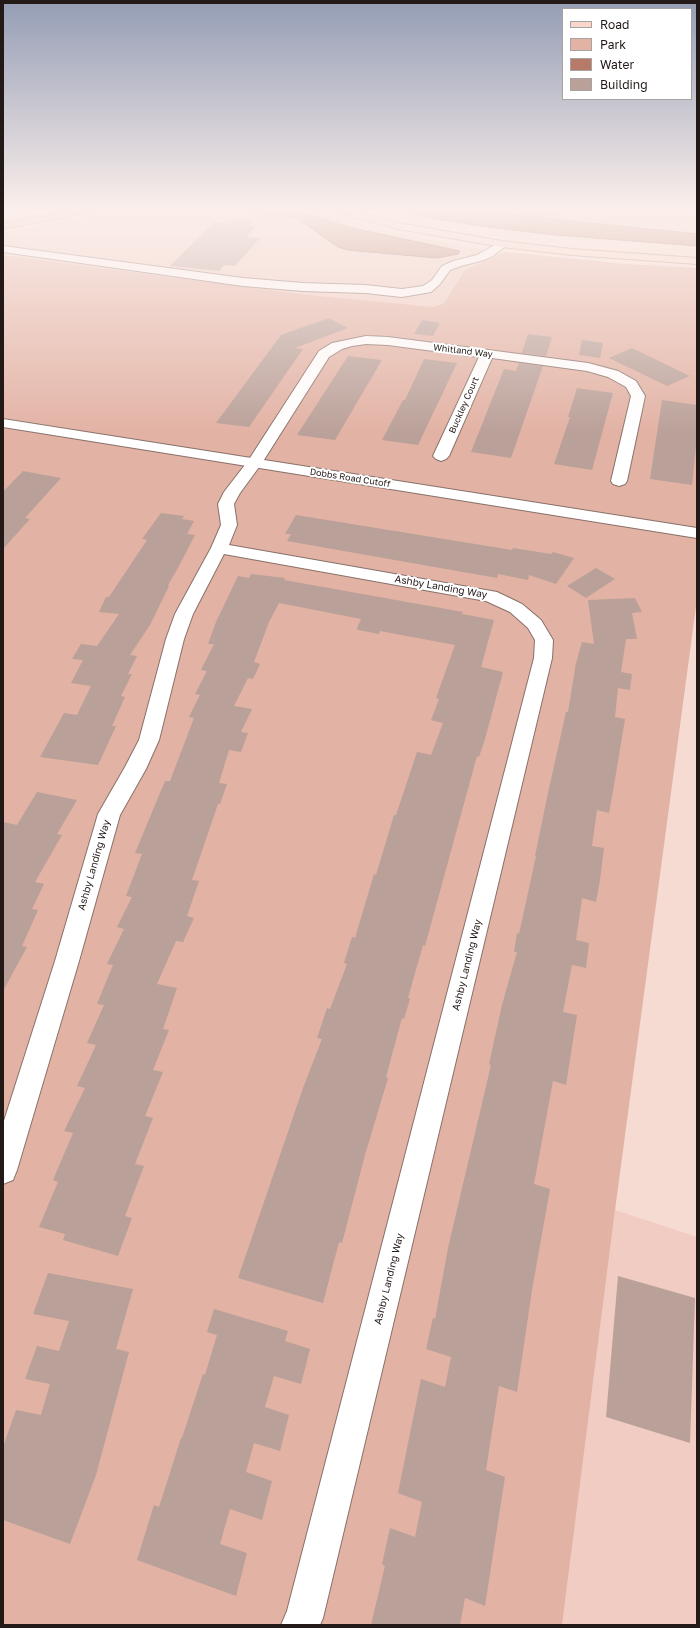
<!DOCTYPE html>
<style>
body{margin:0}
#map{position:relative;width:700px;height:1628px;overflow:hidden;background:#f6dbd3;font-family:"Golos Text",sans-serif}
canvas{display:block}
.frame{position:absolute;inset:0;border:4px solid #231917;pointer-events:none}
.legend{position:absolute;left:562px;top:8px;width:130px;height:92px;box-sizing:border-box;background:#fff;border:1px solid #a7a3a2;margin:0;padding:5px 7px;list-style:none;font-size:12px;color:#231917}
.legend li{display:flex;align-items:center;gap:8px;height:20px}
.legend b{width:20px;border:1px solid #a7a3a2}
</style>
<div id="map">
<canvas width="700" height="1628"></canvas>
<div class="frame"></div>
<ul class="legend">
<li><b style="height:5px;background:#fad5ca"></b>Road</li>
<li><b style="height:11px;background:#e2b2a4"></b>Park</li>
<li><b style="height:11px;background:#b77a68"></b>Water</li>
<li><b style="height:11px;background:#b9a098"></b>Building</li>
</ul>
</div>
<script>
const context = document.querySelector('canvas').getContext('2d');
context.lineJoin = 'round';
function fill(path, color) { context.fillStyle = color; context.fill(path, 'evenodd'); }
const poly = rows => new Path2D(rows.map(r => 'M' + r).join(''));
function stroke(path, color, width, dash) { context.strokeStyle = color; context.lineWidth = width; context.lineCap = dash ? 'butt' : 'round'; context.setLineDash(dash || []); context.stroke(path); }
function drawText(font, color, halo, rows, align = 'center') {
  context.font = font + ' "Golos Text",sans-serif'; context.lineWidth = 4; context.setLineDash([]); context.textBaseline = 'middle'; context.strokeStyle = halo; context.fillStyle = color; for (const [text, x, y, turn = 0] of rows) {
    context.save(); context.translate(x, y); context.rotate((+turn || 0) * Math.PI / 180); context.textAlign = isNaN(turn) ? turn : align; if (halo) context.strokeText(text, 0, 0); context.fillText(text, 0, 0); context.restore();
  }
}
const built = poly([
 [129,208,250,208,253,212,289,216,298,219,338,247,445,247,401,240,352,228,288,208,308,208,324,214,376,229,473,248,506,252,465,270,444,303,434,307,300,294,3,255,3,232],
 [561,208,697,208,697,234,557,220],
 [615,1210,697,1237,697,1625,562,1625]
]);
const green = poly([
 [450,208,561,208,557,220],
 [506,252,626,264,697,268,697,528,3,419,3,255,300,294,434,307,444,303,465,270],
 [3,427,697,537,697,599,615,1210,562,1625,3,1625]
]);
const water = poly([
 [250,208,288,208,352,228,460,251,458,254,437,258,347,250,338,247,298,219,289,216,253,212,250,208],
 [390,208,450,208,697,234,697,246,556,235,487,227,432,218,390,208]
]);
const building = poly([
 [235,219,252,221,249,225,256,226,246,237,260,238,235,266,224,265,219,271,170,266,214,222,230,224],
 [329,318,348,328,295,348,303,349,249,427,216,423,281,335],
 [422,320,440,323,433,336,414,334],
 [528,334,552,337,546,356,522,353],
 [582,340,603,343,600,358,579,355],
 [632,348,690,376,667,386,609,358],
 [348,356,382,360,335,440,297,435],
 [424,359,457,363,418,445,382,440,403,400,405,400],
 [519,363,543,366,511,458,471,452,504,369,516,371],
 [577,388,613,393,592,470,554,464,570,417,568,417],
 [662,400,697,405,697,436,692,485,650,479],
 [23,471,61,478,25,518,30,519,3,549,3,492],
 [161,513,184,516,182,519,194,521,187,534,195,535,178,568,168,585,169,586,150,625,130,655,137,656,128,674,132,674,121,696,125,697,112,726,116,726,98,765,40,757,64,713,77,715,91,686,71,683,83,660,72,659,81,644,97,646,119,614,99,612,106,597,109,597,147,540,142,539],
 [296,515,512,550,513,548,551,554,553,552,574,558,556,584,529,575,528,580,498,574,497,578,287,541,291,534,285,534],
 [596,568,615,579,586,598,567,586],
 [251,574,285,578,284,580,463,612,462,614,494,620,481,667,503,672,485,739,479,757,477,756,425,946,423,945,408,998,410,999,404,1019,402,1018,386,1077,388,1078,365,1155,342,1243,339,1242,323,1303,238,1278,303,1088,322,1039,317,1038,327,1008,330,1009,347,964,344,963,352,937,355,938,374,874,376,875,394,815,396,815,417,752,431,755,443,723,431,720,439,699,436,698,455,645,380,631,379,634,358,630,357,628,361,619,279,603,269,622,254,662,260,664,253,679,248,678,234,706,252,709,241,732,248,733,241,752,229,750,219,783,227,784,220,804,218,804,192,880,199,881,187,916,194,918,183,942,176,941,157,984,177,988,163,1029,169,1030,153,1070,163,1072,145,1116,153,1118,135,1164,144,1166,125,1216,132,1218,118,1256,63,1240,65,1234,39,1227,58,1182,53,1180,73,1133,64,1131,85,1088,77,1086,96,1045,87,1043,104,1005,97,1004,113,965,107,964,124,929,117,927,132,897,126,896,142,854,135,853,165,781,170,781,194,718,189,717,200,695,195,694,207,671,201,670,214,644,208,644,216,622,238,576,249,578],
 [635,598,642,612,632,613,637,639,626,639,621,672,632,674,630,690,618,688,615,717,625,719,613,791,609,813,597,810,592,846,604,848,600,880,596,902,582,898,576,940,589,943,586,968,572,965,563,1012,577,1015,566,1085,553,1081,534,1184,550,1189,532,1290,517,1392,499,1386,486,1470,505,1477,485,1606,465,1598,460,1625,371,1625,385,1566,382,1564,390,1528,415,1537,422,1502,398,1493,421,1379,445,1387,451,1357,426,1349,433,1318,435,1319,448,1248,491,1065,489,1064,502,1005,517,952,514,952,517,933,519,934,536,856,535,856,548,793,566,712,568,712,576,663,582,642,594,644,588,600],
 [37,792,77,800,57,834,62,835,35,882,44,884,32,909,38,910,22,946,27,947,3,991,3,822,17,825],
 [48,1273,133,1289,116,1349,129,1352,96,1475,70,1544,3,1520,3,1447,16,1410,41,1415,50,1384,25,1379,37,1346,59,1351,69,1321,33,1314],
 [618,1276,695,1298,690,1443,606,1417],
 [214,1309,288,1331,285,1341,310,1349,301,1384,274,1376,265,1407,289,1415,280,1451,254,1443,246,1472,272,1481,262,1520,230,1509,220,1544,247,1553,236,1596,137,1560,154,1505,159,1507,181,1438,182,1438,203,1374,205,1375,217,1335,207,1332]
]);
const street = poly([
 [502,241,508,244,493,256,484,260,461,266,450,270,440,284,431,292,402,297,365,293,303,291,243,286,3,252,3,246,243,278,303,283,365,285,402,289,423,286,432,280,442,266,453,261,477,255,502,241],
 [366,336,388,337,588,363,618,371,636,381,645,396,627,481,625,484,619,486,613,484,611,481,631,396,626,387,608,377,587,371,492,358,449,456,446,459,441,461,436,459,433,456,479,357,388,345,366,344,352,346,342,349,329,357,262,463,240,493,234,504,237,525,229,545,497,592,522,604,541,620,553,640,552,658,323,1618,320,1625,281,1625,287,1611,534,658,535,640,528,628,510,612,486,601,224,554,193,614,184,639,159,740,146,769,120,815,79,961,17,1170,13,1180,3,1184,3,1124,55,961,98,814,125,767,139,740,166,639,175,614,211,548,221,525,218,504,224,492,248,461,319,351,332,343,366,336]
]);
const secondary = poly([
 [3,419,697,528,697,538,3,427,3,419]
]);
const primary = poly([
 [327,208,345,208,399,223,502,241,572,249,697,258,697,264,572,255,502,247,398,229,328,210,327,208]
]);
const highway = poly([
 [79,208,102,208,97,211,3,229,3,223,79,208]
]);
const farStreetnames = [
 ["Whitland Way",463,351,7],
 ["Buckley Court",464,405,-66],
 ["Dobbs Road Cutoff",350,478,9]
];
const streetNames = [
 ["Ashby Landing Way",441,587,10],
 ["Ashby Landing Way",94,865,-74],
 ["Ashby Landing Way",467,965,-76],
 ["Ashby Landing Way",389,1279,-76]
];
fill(built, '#f0ccc2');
fill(green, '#e2b2a4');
fill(water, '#b77a68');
stroke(water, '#8b5d50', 1);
fill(building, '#b9a098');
stroke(street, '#89716a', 2);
stroke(secondary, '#89716a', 2);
stroke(primary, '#ac8175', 2);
stroke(highway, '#ac8175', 2);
fill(street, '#fff');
fill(secondary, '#fff');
fill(primary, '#fad5ca');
fill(highway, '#f6b9a7');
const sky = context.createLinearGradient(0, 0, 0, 436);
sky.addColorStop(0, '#949db5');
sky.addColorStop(0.48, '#fbefeb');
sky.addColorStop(1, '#fbefeb00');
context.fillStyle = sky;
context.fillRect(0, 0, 700, 436);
drawText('9px', '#231917', '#fff', farStreetnames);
drawText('10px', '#231917', '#fff', streetNames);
</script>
